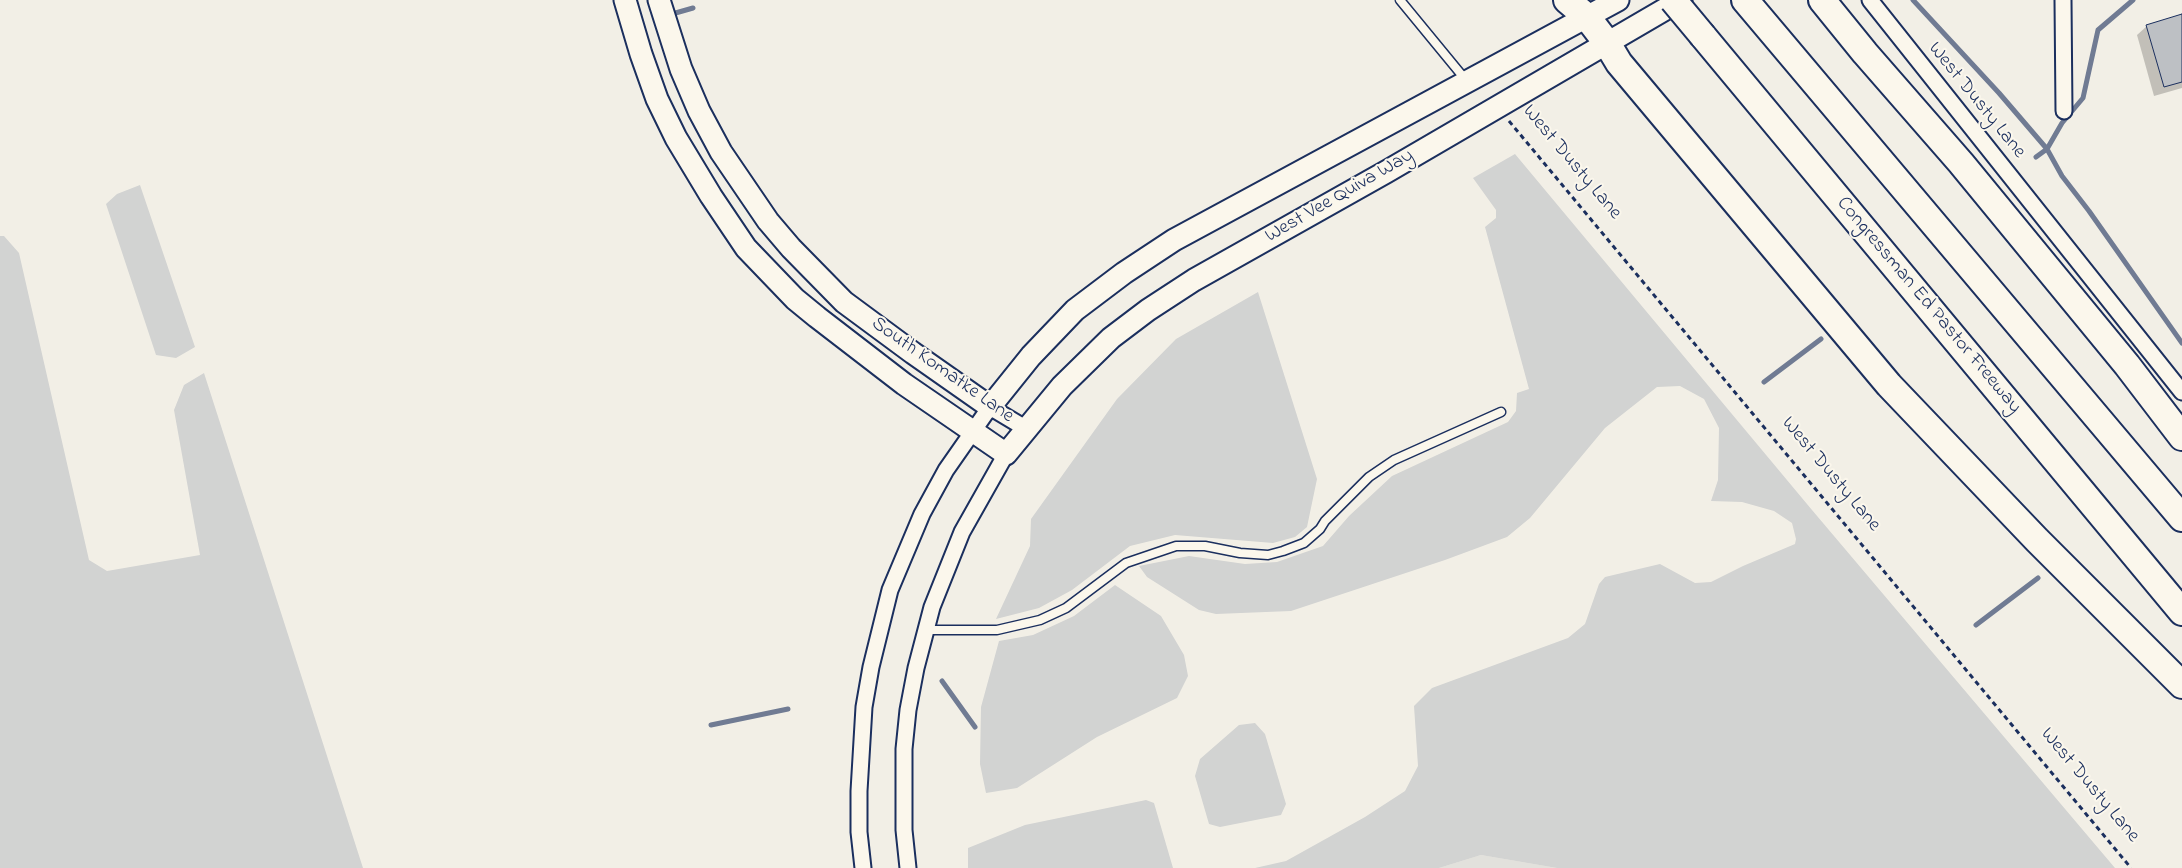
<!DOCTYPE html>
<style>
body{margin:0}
canvas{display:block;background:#f2efe6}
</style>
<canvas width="2182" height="868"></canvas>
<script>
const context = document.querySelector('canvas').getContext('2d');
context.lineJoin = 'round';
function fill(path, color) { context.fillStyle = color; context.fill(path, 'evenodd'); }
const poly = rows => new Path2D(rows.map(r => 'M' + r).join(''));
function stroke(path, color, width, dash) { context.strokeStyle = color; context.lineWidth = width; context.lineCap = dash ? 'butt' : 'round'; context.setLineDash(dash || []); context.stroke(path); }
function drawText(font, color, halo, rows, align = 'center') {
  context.font = font + ' "Indie Flower",sans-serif'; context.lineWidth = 4; context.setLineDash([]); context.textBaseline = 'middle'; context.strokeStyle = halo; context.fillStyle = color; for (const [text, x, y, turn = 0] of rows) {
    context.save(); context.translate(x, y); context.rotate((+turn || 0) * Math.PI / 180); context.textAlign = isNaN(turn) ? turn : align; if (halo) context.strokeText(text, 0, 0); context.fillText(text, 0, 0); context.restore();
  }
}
const built = poly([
 [1481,855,1557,868,1439,868]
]);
const green = poly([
 [1515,154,1812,510,2115,868,1557,868,1481,855,1439,868,1255,868,1286,861,1365,817,1405,791,1418,766,1414,706,1432,688,1568,638,1585,624,1599,584,1605,577,1660,564,1695,583,1711,582,1743,566,1795,544,1796,539,1792,523,1774,511,1742,502,1711,501,1718,480,1719,428,1704,399,1680,386,1657,387,1605,428,1530,518,1507,537,1445,560,1291,611,1216,614,1199,610,1147,577,1139,566,1189,556,1245,564,1277,562,1323,546,1349,516,1392,476,1508,422,1516,411,1517,393,1529,389,1485,227,1496,218,1496,210,1473,178],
 [140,185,195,347,176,358,156,355,106,204,117,194],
 [0,236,4,236,19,253,89,560,107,571,200,555,174,410,184,385,204,373,363,868,0,868],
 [1258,292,1317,479,1307,527,1295,537,1273,543,1175,535,1130,546,1072,590,1039,608,996,619,1030,546,1031,519,1117,399,1176,339],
 [1115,585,1161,616,1184,655,1188,676,1177,698,1097,737,1017,788,986,793,980,764,981,707,999,641,1033,635,1074,616],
 [1255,723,1265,734,1286,804,1281,815,1220,827,1209,824,1195,776,1200,759,1239,725],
 [1146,800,1154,803,1173,868,968,868,968,848,1025,825]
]);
const shadow = poly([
 [2182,16,2182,88,2154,96,2137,35,2147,26]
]);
const stream = poly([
 [1913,0,1999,93,2047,149,2062,176,2089,211,2182,343],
 [672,14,693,8],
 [2036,157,2047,149,2062,123,2083,98,2098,30,2133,0],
 [1764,382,1821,339],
 [1976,625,2038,578],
 [942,681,975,727],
 [711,725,788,709]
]);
const building = poly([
 [2182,14,2182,82,2164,87,2146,25,2182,14]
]);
const path = poly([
 [1509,121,2131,868]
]);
const lane = poly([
 [1400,0,1465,79],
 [925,630,997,630,1040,620,1066,608,1126,563,1176,546,1205,546,1240,553,1268,555,1283,551,1304,543,1320,529,1325,521,1369,477,1394,460,1501,412]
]);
const street = poly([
 [1870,0,2182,392],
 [2063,0,2064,111],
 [863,868,859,832,859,791,864,707,871,667,890,590,922,514,946,470,990,407,1025,428],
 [908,868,904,830,904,749,908,710,916,668,932,607,962,532,1006,454]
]);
const secondary = poly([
 [625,0,641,54,657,99,676,138,711,196,746,248,795,299,817,317,904,384,1006,454,1062,386,1111,338,1148,310,1194,280,1386,172,1681,0],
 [659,0,681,69,699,111,721,152,768,221,791,248,844,302,913,353,990,407,1031,356,1075,310,1124,273,1174,240,1618,0]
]);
const highway = poly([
 [1567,0,1587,17,1607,43,1619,63,1889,385,2037,540,2182,685],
 [1745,0,2182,518],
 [1822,0,1865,53,1961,163,2127,365,2182,437],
 [1703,36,2182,612]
]);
const highwayBridge = poly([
 [1673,0,1703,36]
]);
const streetNames = [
 ["West Dusty Lane",1976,101,51],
 ["West Dusty Lane",1571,163,50],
 ["West Vee Quiva Way",1340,197,-30],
 ["Congressman Ed Pastor Freeway",1928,306,50],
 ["South Komatke Lane",942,371,35],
 ["West Dusty Lane",1830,475,50],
 ["West Dusty Lane",2089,786,50]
];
fill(built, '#e2e1dc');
fill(green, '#d2d3d2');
fill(shadow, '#0003');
stroke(stream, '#707b93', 5);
fill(building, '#bdc0c4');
stroke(building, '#1b2f5e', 1);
stroke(lane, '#1b2f5e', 11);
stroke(street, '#1b2f5e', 19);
stroke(secondary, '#1b2f5e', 25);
stroke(highway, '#1b2f5e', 30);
stroke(path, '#1b2f5e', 3, [5, 4]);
stroke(lane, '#fbf7ec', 8);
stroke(street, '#fbf7ec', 15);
stroke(secondary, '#fbf7ec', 21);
stroke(highway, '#fbf7ec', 26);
stroke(highwayBridge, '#1b2f5e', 30, []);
stroke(highwayBridge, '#fbf7ec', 26);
drawText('20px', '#1b2f5e', '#fbf7ec', streetNames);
</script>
